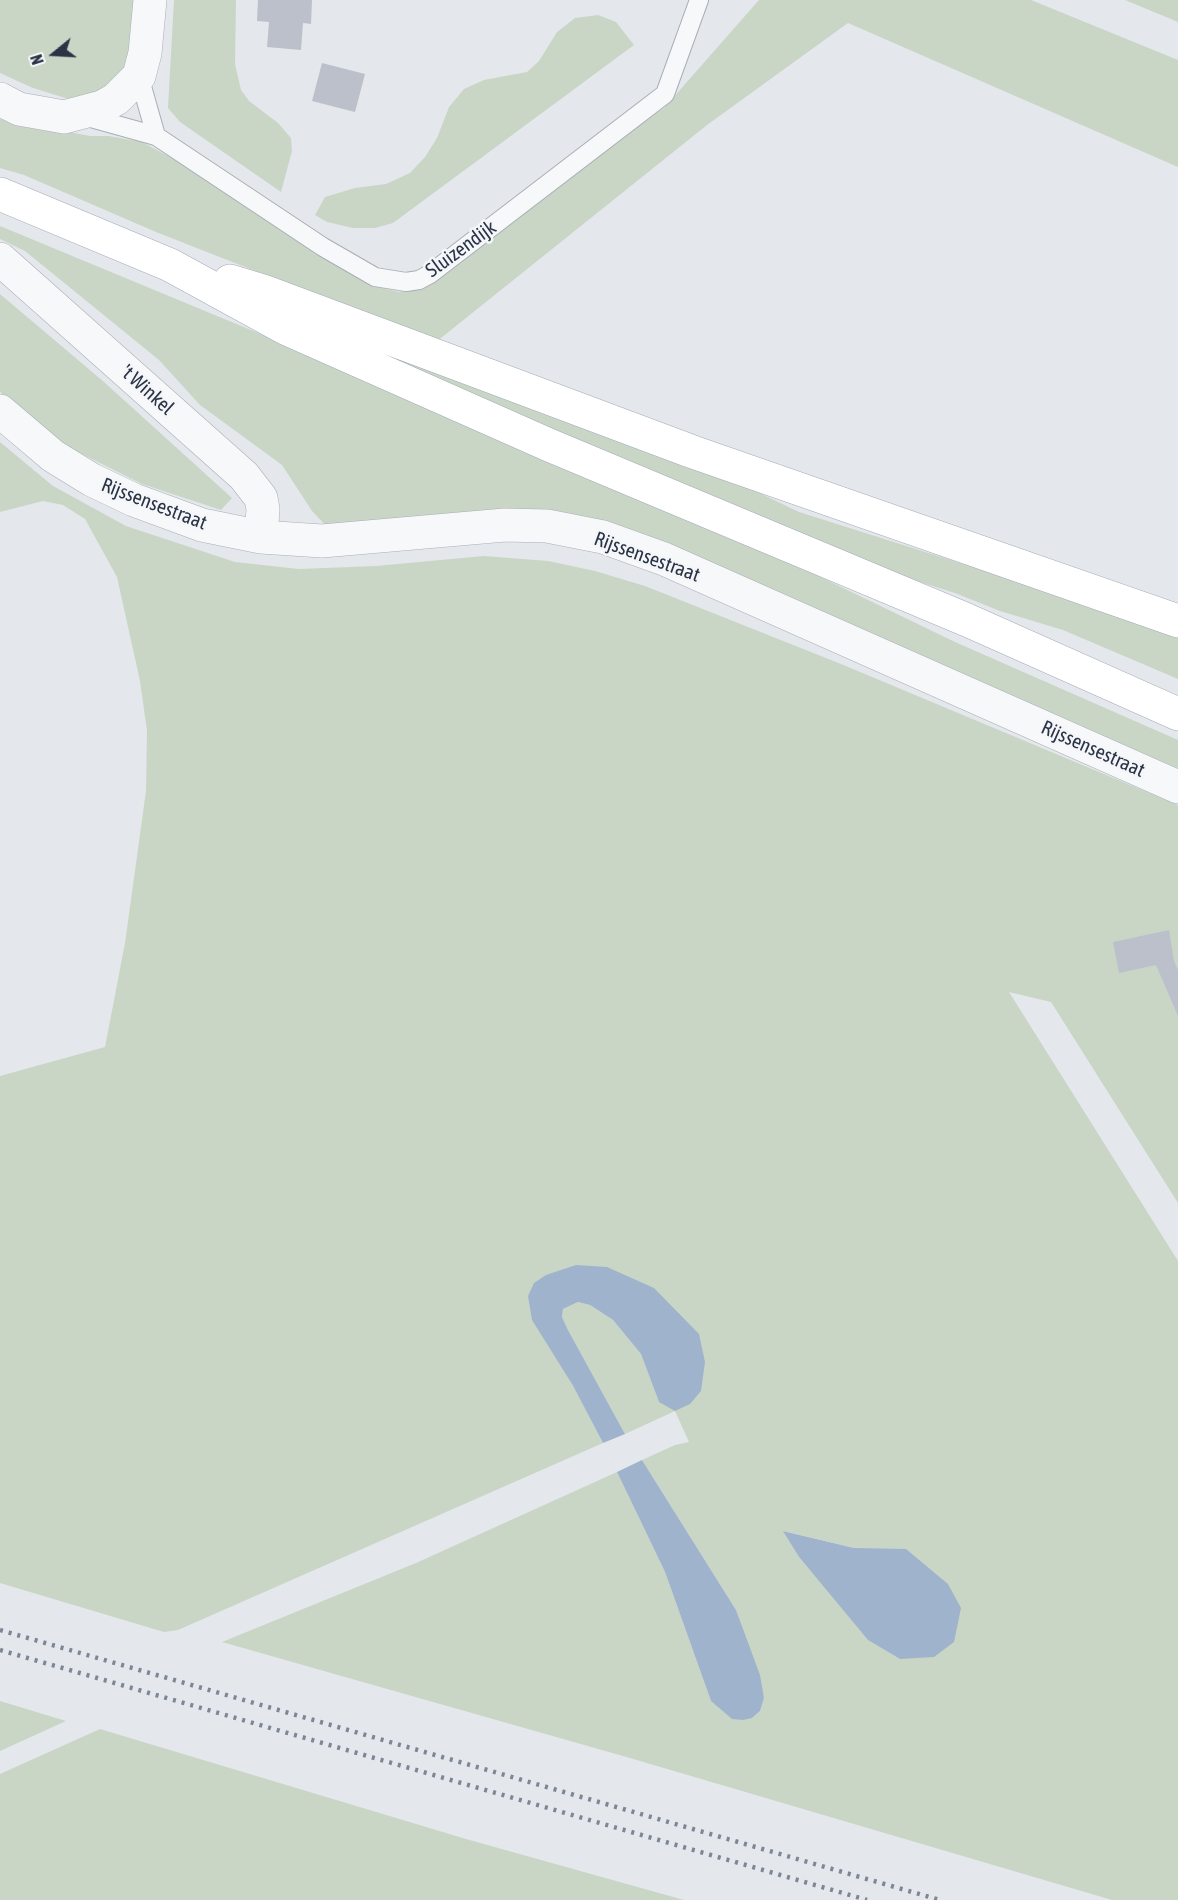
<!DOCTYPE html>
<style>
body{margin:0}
#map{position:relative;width:1178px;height:1900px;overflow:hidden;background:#e4e7ec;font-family:"Asap Condensed",sans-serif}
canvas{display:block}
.north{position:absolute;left:24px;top:24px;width:60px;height:60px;-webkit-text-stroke:4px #f4f6f9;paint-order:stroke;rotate:252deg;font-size:16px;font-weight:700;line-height:24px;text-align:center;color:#2b3445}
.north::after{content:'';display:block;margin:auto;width:21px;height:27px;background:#2b3445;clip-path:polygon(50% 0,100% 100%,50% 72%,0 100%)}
</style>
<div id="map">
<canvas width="1178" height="1900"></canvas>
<div class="north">N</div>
</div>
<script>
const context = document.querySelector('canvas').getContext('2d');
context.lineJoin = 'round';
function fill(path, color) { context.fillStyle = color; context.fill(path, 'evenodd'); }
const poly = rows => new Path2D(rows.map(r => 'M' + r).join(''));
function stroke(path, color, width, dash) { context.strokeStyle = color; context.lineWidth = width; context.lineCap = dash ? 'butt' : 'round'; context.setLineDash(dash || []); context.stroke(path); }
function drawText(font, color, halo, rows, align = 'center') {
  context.font = font + ' "Asap Condensed",sans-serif'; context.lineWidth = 5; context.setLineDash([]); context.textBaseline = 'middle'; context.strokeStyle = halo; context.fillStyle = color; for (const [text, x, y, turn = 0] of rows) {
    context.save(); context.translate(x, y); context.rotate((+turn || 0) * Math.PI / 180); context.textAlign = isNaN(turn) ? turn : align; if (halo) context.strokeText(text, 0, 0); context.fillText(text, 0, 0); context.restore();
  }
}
const green = poly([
 [0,0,141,0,122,80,75,101,33,88,0,73],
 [174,0,236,0,235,64,241,90,249,101,278,123,291,138,292,151,281,192,180,122,168,108],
 [759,0,1031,0,1178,60,1178,167,848,23,707,125,436,342,156,232,24,175,0,168,0,119,90,136,109,136,142,142,194,170,374,286,399,292,429,284,550,187,664,108],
 [1125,0,1178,0,1178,22],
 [598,15,616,22,634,45,393,223,375,228,353,228,327,222,315,215,325,197,355,188,386,184,410,173,425,157,437,138,449,107,464,89,484,80,527,72,539,61,557,32,575,18],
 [0,226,550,454,748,542,955,642,1178,740,1178,773,648,542,328,528,312,511,282,465,200,405,159,360,25,251,0,239],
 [241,290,720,474,799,512,1178,632,1178,679,1063,630,1000,611,955,593,811,548],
 [0,294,104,382,232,498,221,510,142,484,64,445,5,399,0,391],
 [0,442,53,486,126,526,235,562,299,569,376,566,484,556,548,561,595,571,645,586,841,664,1178,805,1178,1203,1051,1002,1009,992,1178,1261,1178,1900,1112,1900,630,1758,222,1642,416,1563,617,1472,665,1572,711,1701,752,1718,760,1711,764,1698,736,1610,642,1460,675,1445,689,1442,675,1411,625,1434,568,1330,562,1317,563,1309,578,1302,590,1305,613,1320,641,1354,659,1402,705,1362,546,1275,572,1384,603,1443,178,1630,164,1632,0,1583,0,1076,105,1047,125,943,146,791,147,731,140,681,117,577,85,519,63,505,43,501,0,512],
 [784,1531,854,1548,900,1659,869,1640,799,1557],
 [0,1701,66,1721,0,1751],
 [100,1729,466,1839,684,1900,0,1900,0,1774]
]);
const water = poly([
 [576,1265,607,1267,654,1288,699,1334,705,1362,701,1391,690,1404,675,1411,659,1402,641,1354,613,1320,590,1305,578,1302,563,1309,562,1317,568,1330,625,1434,603,1443,572,1384,532,1320,528,1296,534,1283,546,1275],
 [642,1460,736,1610,760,1675,764,1698,760,1711,752,1718,743,1720,732,1719,711,1701,665,1572,617,1472],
 [783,1531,854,1548,906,1549,948,1584,961,1608,954,1642,934,1657,900,1659,868,1640,799,1557]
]);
const building = poly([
 [258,0,312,0,311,24,303,23,301,50,267,47,269,22,257,21],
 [322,63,365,74,355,112,312,101],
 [1169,930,1174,961,1178,970,1178,1016,1156,965,1119,973,1113,942]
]);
const service = poly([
 [139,76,156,136,323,247,375,277,406,282,419,280,430,274,665,94,699,0],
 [84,116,156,136]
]);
const minor = poly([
 [0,99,19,109,64,117,102,107,116,99,139,76,145,53,150,0],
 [0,259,244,476,261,498,263,509,261,537],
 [0,411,53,456,92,480,134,500,202,525,261,537,322,541,505,525,547,526,603,537,664,559,1178,787]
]);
const primary = poly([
 [0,194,170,265,287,329,549,445,967,620,1178,714],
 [230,281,263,291,693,452,1178,621]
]);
const rail = poly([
 [0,1630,940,1900],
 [0,1650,867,1900]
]);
const streetNames = [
 ["Sluizendijk",461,249,-36],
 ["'t Winkel",147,390,42],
 ["Rijssensestraat",154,504,21],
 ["Rijssensestraat",647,557,20],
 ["Rijssensestraat",1093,749,24]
];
fill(green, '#c9d6c5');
fill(water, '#9fb4cc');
fill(building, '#bbc0ca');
stroke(service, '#a9aeb7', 20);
stroke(minor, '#a9aeb7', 34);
stroke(primary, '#a3abb8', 34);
stroke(service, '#f7f8fa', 18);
stroke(minor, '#f7f8fa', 33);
stroke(primary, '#fff', 33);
stroke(rail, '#7d8696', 4.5, [3, 6]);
drawText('20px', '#2b3445', '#f4f6f9', streetNames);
</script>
